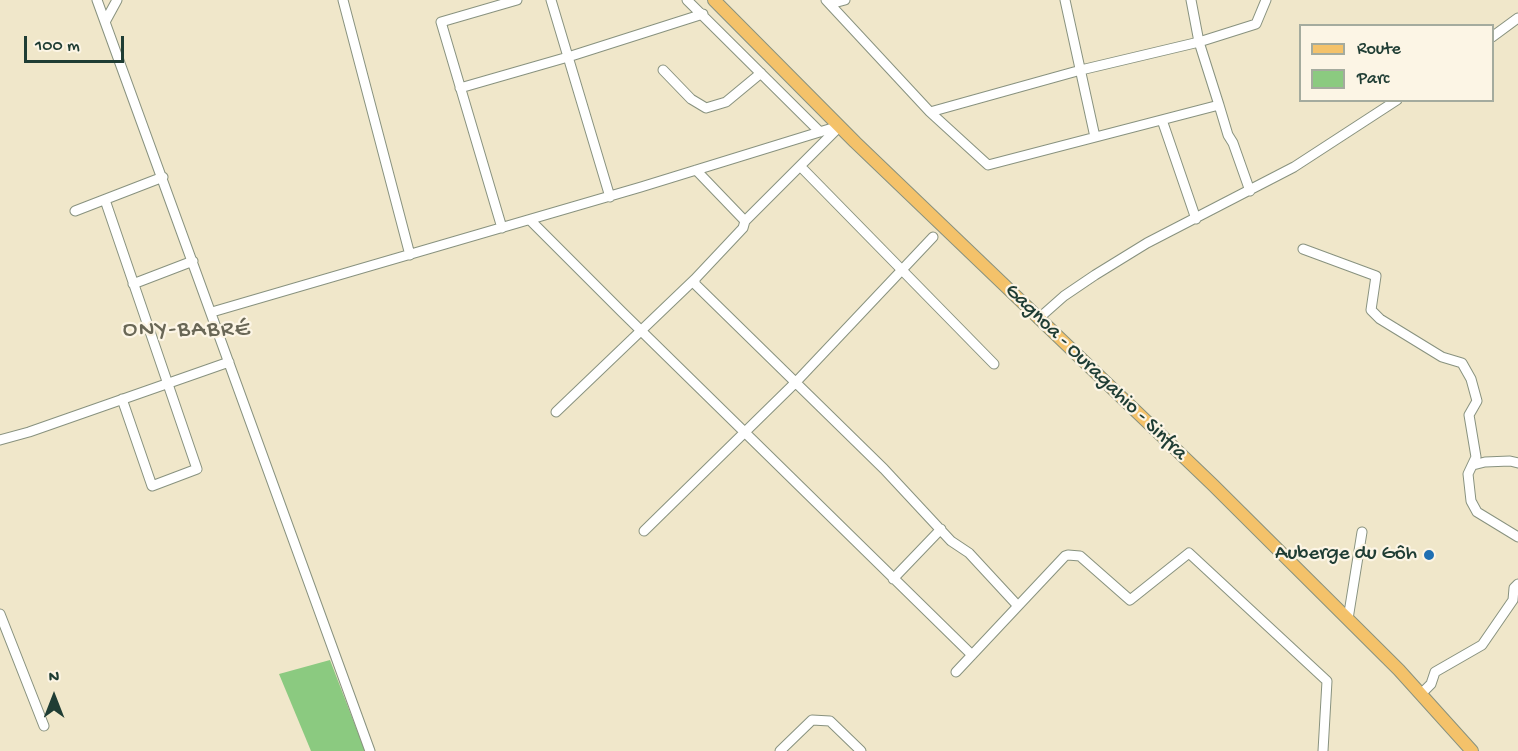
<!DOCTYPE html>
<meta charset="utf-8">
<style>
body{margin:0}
#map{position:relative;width:1518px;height:751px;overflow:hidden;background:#f0e7ca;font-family:"Gochi Hand",sans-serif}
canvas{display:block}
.legend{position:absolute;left:1299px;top:24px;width:195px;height:78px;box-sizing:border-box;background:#fcf5e5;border:2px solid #a4ab9e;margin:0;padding:8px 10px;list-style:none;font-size:18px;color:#1f3d34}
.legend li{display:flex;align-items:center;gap:12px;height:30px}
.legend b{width:30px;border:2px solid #a4ab9e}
.north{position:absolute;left:24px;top:667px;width:60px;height:60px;-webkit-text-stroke:4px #fcf5e5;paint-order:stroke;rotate:0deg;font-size:16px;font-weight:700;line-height:24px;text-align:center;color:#1f3d34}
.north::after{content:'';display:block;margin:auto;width:21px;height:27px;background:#1f3d34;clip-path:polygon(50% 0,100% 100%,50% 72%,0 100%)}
.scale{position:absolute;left:24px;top:36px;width:100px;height:27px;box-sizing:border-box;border:3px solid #1f3d34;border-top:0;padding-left:8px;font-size:18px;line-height:21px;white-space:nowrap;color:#1f3d34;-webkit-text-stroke:4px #fcf5e5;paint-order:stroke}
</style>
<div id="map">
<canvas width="1518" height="751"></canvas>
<ul class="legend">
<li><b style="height:8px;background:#f4c26a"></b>Route</li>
<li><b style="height:16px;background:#8bca80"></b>Parc</li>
</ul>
<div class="north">N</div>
<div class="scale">100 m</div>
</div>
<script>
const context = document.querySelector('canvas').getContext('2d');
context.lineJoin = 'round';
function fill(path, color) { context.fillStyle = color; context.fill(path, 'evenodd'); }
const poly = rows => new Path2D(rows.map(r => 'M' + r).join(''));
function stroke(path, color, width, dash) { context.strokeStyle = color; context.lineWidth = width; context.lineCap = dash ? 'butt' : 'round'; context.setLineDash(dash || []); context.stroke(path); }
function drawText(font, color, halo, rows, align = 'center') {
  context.font = font + ' "Gochi Hand",sans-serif'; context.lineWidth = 4.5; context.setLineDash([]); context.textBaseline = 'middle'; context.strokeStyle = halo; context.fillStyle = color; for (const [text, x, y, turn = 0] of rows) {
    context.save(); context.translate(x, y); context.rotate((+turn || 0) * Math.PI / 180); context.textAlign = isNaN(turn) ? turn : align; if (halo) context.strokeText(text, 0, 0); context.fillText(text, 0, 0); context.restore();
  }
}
const green = poly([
 [330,660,365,751,311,751,279,674]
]);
const minor = poly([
 [97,0,370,751],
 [343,0,410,255],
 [551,0,610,197],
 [687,0,820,132],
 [826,0,930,112,988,165,1219,105,1199,42,1191,0],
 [1065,0,1095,137],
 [830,4,845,0],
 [105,22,117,0],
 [1492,37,1518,18],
 [663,70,691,99,706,108,726,102,761,73],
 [460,88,568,57,703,14],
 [1219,105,1228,135,1233,143,1250,191],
 [930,112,1081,70,1199,42,1256,24,1266,0],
 [1162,120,1196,219],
 [800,166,994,364],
 [696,170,745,221,743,228,695,279,695,284,884,469,951,541,969,553,1018,606,1065,556,1068,555,1080,556,1130,600,1189,553,1327,681,1323,751],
 [105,200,197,469,152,486,122,399],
 [75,211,163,177],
 [530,220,622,312,972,655],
 [745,221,838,128],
 [502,228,441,22,517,0],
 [1303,249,1376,276,1371,310,1380,319,1442,357,1462,363,1471,379,1477,401,1469,415,1476,457,1468,474,1471,501,1477,512,1518,537],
 [133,284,193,261],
 [212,312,641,187,839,126],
 [1038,319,1064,296,1095,275,1147,243,1294,167,1397,100],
 [556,412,695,279],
 [0,440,29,432,229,362],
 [1473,465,1485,462,1510,461,1518,463],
 [644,531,796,382,933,237],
 [893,579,941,529],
 [0,614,44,726],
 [1348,619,1362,532],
 [956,672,1018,606],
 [1421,694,1431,684,1435,672,1482,645,1513,600,1514,588,1518,584],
 [780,751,812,720,830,721,861,751]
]);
const major = poly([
 [714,0,855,142,1213,485,1399,670,1472,751]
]);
const markers = [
 [1429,555,6,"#1f6fb2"]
];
const streetNames = [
 ["Gagnoa - Ouragahio - Sinfra",1095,373,44]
];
const poiNames = [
 ["Auberge du Gôh",1417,555]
];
const quarterNames = [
 ["ONY-BABRÉ",187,331]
];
fill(green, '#8bca80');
stroke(minor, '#88927f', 11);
stroke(major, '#88927f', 14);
stroke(minor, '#fff', 9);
stroke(major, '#f4c26a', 12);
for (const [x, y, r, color] of markers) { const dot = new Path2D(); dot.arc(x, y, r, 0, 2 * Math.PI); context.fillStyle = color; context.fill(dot); stroke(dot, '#fcf5e5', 2); }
drawText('21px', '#1f3d34', '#fcf5e5', streetNames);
drawText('21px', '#1f3d34', '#fcf5e5', poiNames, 'right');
context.letterSpacing = '1.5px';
drawText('24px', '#696756', '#fcf5e5', quarterNames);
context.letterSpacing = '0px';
</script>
